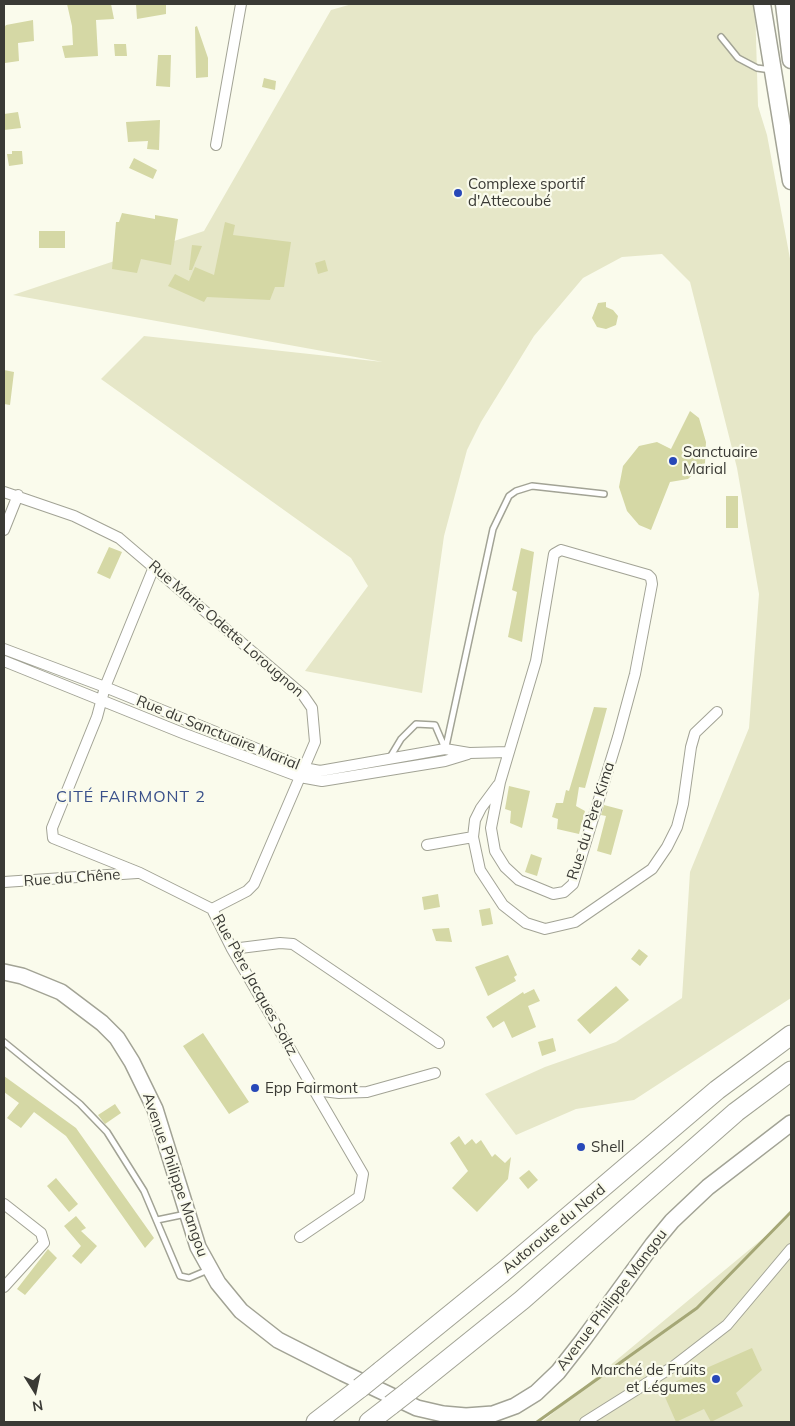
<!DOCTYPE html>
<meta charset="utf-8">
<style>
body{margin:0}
#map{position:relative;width:795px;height:1426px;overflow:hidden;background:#fafbec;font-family:Mulish,sans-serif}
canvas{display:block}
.frame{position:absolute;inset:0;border:5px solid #3a3a35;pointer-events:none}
.north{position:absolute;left:10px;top:1366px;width:50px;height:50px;-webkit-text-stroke:4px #fafbec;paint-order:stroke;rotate:170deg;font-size:14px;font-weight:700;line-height:20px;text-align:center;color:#3a3a35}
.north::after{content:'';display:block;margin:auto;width:18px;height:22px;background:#3a3a35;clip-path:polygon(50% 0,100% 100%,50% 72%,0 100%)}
</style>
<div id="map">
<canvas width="795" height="1426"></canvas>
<div class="frame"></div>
<div class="north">N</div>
</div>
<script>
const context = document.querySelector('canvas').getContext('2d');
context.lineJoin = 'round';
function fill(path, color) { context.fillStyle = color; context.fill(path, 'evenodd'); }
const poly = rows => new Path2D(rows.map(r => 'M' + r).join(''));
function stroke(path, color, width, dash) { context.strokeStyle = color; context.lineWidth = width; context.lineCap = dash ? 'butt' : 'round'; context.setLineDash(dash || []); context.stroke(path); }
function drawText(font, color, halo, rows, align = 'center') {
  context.font = font + ' Mulish,sans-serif'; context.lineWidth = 4.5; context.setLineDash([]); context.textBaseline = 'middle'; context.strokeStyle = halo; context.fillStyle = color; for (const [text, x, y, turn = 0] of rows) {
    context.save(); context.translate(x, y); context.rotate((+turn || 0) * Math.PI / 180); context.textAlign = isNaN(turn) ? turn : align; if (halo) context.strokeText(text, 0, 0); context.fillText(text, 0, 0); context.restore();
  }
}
const green = poly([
 [352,4,755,4,758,106,767,135,791,264,791,998,634,1100,576,1109,516,1135,485,1094,545,1067,616,1042,682,998,690,872,749,728,759,594,737,468,690,282,662,254,622,257,583,278,534,336,481,422,467,450,444,536,422,693,305,671,368,586,351,558,101,379,144,336,383,362,13,295,204,231,331,10],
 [791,1215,791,1422,542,1422]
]);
const stream = poly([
 [537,1422,697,1308,791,1212]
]);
const building = poly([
 [67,4,111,4,114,19,96,20,98,56,65,58,62,46,73,45,72,26],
 [136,4,166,4,166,14,137,19],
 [33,20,34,41,18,43,19,61,5,63,4,28,6,25],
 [197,26,208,58,208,77,196,78,195,27],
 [114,44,126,44,127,56,115,56],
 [158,55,171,55,170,87,156,86],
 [264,78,276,81,275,90,262,87],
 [18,112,21,128,4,130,4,114],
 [160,120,159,150,147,149,148,141,128,142,126,122],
 [12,151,22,151,23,164,9,166,7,154,12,154],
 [134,158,157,170,153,179,129,168],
 [122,213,155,219,155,215,178,219,171,265,141,259,137,273,112,269,116,222,119,222],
 [225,222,235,225,233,235,291,242,284,287,275,287,270,300,207,297,204,302,168,286,175,274,189,281,195,267,214,275],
 [39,231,65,231,65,248,39,248],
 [192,245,202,246,192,270,189,270],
 [325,260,328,271,318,274,315,263],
 [606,302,606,307,613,310,618,316,616,325,606,329,597,327,592,318,598,303],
 [4,370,14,372,10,405,4,404],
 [690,411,699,418,706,442,705,463,688,479,670,482,651,530,639,525,627,511,619,487,623,466,639,446,657,442,671,449],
 [726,496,738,496,738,528,726,528],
 [109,547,122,552,110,579,97,573],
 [521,548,534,552,522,642,508,637,517,592,512,590],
 [594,707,607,708,585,788,579,787,576,806,585,811,579,834,557,829,558,819,552,817,556,803,563,803,566,790,569,791],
 [509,786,530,791,522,828,510,823,511,811,505,809],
 [604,805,623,810,611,855,597,851,606,816,601,815],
 [531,854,542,858,537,876,525,872],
 [438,894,440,907,424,910,422,897],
 [490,908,493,924,482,926,479,910],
 [449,928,452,942,436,941,432,929],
 [639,949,648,956,640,966,631,959],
 [508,955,517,975,514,977,516,981,488,996,475,967],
 [616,986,629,1000,590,1034,577,1020],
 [534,989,540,1001,528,1006,536,1027,512,1038,504,1021,493,1028,486,1017,523,992,524,994],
 [203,1033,249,1102,229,1114,183,1046],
 [553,1038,556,1051,542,1056,538,1042],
 [4,1076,76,1128,154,1238,145,1248,66,1136,34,1112,21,1128,7,1118,19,1103,4,1092],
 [115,1104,121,1113,105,1124,98,1115],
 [459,1136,465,1145,472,1139,476,1144,481,1140,492,1157,495,1154,505,1163,511,1157,508,1179,477,1212,452,1188,468,1171,450,1143],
 [529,1170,538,1180,528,1189,519,1178],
 [56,1178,78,1204,69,1212,47,1186],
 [76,1216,86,1228,81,1231,97,1246,81,1264,72,1256,81,1246,64,1226],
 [48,1249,57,1258,25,1295,17,1289],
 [752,1348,762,1370,736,1393,743,1406,711,1422,704,1409,676,1422,661,1388]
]);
const lane = poly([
 [721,37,738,58,757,68,771,70],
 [445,751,493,529,509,496,516,491,532,486,604,494],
 [389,759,401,739,416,724,435,725,444,746],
 [4,1042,80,1104,107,1132,144,1191,180,1276,189,1278,208,1270],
 [157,1220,186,1214]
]);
const street = poly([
 [216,145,241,4],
 [4,492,74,516,119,538,303,695,312,708,315,742,254,884,247,891,212,909],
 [4,530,18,495],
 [561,550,648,575,651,578,652,584,635,674,618,737,573,884,564,892,553,894,519,880,505,867,495,851,491,828,500,782,536,661,554,554,561,550],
 [154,567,105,687,97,717,52,828,53,838,140,873,212,909,232,949,363,1174,359,1197,300,1237],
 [4,649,105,687,304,768,320,771,445,749,469,753,509,752],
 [4,661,185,734,300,777,322,781,445,761,468,754],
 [498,785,481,808,475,820,473,837,480,870,503,905,526,923,545,929,575,922,652,869,667,847,677,827,683,804,691,747,695,733,717,712],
 [427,845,473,837],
 [4,882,137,873],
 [232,949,280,943,293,944,439,1043],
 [314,1090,339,1093,367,1092,435,1073],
 [4,1204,41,1233,44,1243,4,1287],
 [585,1422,674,1366,727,1325,791,1249]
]);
const secondary = poly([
 [4,972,22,976,61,992,102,1023,117,1038,132,1062,155,1109,198,1247,218,1283,241,1311,278,1340,343,1373,417,1408,443,1414,466,1416,493,1414,515,1406,536,1393,558,1372,583,1340,653,1244,672,1221,708,1187,791,1123]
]);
const primary = poly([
 [762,4,791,181],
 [784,4,791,60]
]);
const highway = poly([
 [381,1371,503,1272,717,1090,791,1035],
 [409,1391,522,1300,736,1112,791,1071],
 [316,1422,360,1388],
 [369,1422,391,1405]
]);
const highwayBridge = poly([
 [360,1388,381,1371],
 [391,1405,409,1391]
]);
const markers = [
 [458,193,5,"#2748b8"],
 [673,461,5,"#2748b8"],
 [255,1088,5,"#2748b8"],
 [581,1147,5,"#2748b8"],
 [716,1379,5,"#2748b8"]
];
const poiNames = [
 ["Complexe sportif",468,184],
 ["d'Attecoubé",468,201],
 ["Sanctuaire",683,452],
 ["Marial",683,469],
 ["Epp Fairmont",265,1088],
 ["Shell",591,1147],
 ["Marché de Fruits",706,1370,"right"],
 ["et Légumes",706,1387,"right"]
];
const streetNames = [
 ["Rue Marie Odette Lorougnon",226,629,41],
 ["Rue du Sanctuaire Marial",218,733,22],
 ["Rue du Père Kima",591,821,-72],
 ["Rue du Chêne",72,878,-4],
 ["Rue Père Jacques Soltz",255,985,61],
 ["Avenue Philippe Mangou",175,1175,71],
 ["Autoroute du Nord",554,1229,-40],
 ["Avenue Philippe Mangou",612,1300,-53]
];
const neighbourhoodNames = [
 ["CITÉ FAIRMONT 2",131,797]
];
fill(green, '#e6e7c8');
stroke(stream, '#a5a776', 3);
fill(building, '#d5d8a5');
stroke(lane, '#a2a395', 8);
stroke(street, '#a2a395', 12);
stroke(secondary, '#a2a395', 18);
stroke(primary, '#a2a395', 19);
stroke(highway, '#a2a395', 21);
stroke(lane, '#fff', 5);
stroke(street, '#fff', 10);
stroke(secondary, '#fff', 15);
stroke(primary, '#fff', 16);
stroke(highway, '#fff', 19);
stroke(highwayBridge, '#a2a395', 21, []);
stroke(highwayBridge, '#fff', 19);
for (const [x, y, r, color] of markers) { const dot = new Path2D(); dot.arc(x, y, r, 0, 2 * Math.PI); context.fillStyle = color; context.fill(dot); stroke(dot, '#fafbec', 2); }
drawText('15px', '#3a3a35', '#fafbec', poiNames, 'left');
drawText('15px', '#3a3a35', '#fafbec', streetNames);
context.letterSpacing = '1px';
drawText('16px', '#39508a', '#fafbec', neighbourhoodNames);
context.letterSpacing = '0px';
</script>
